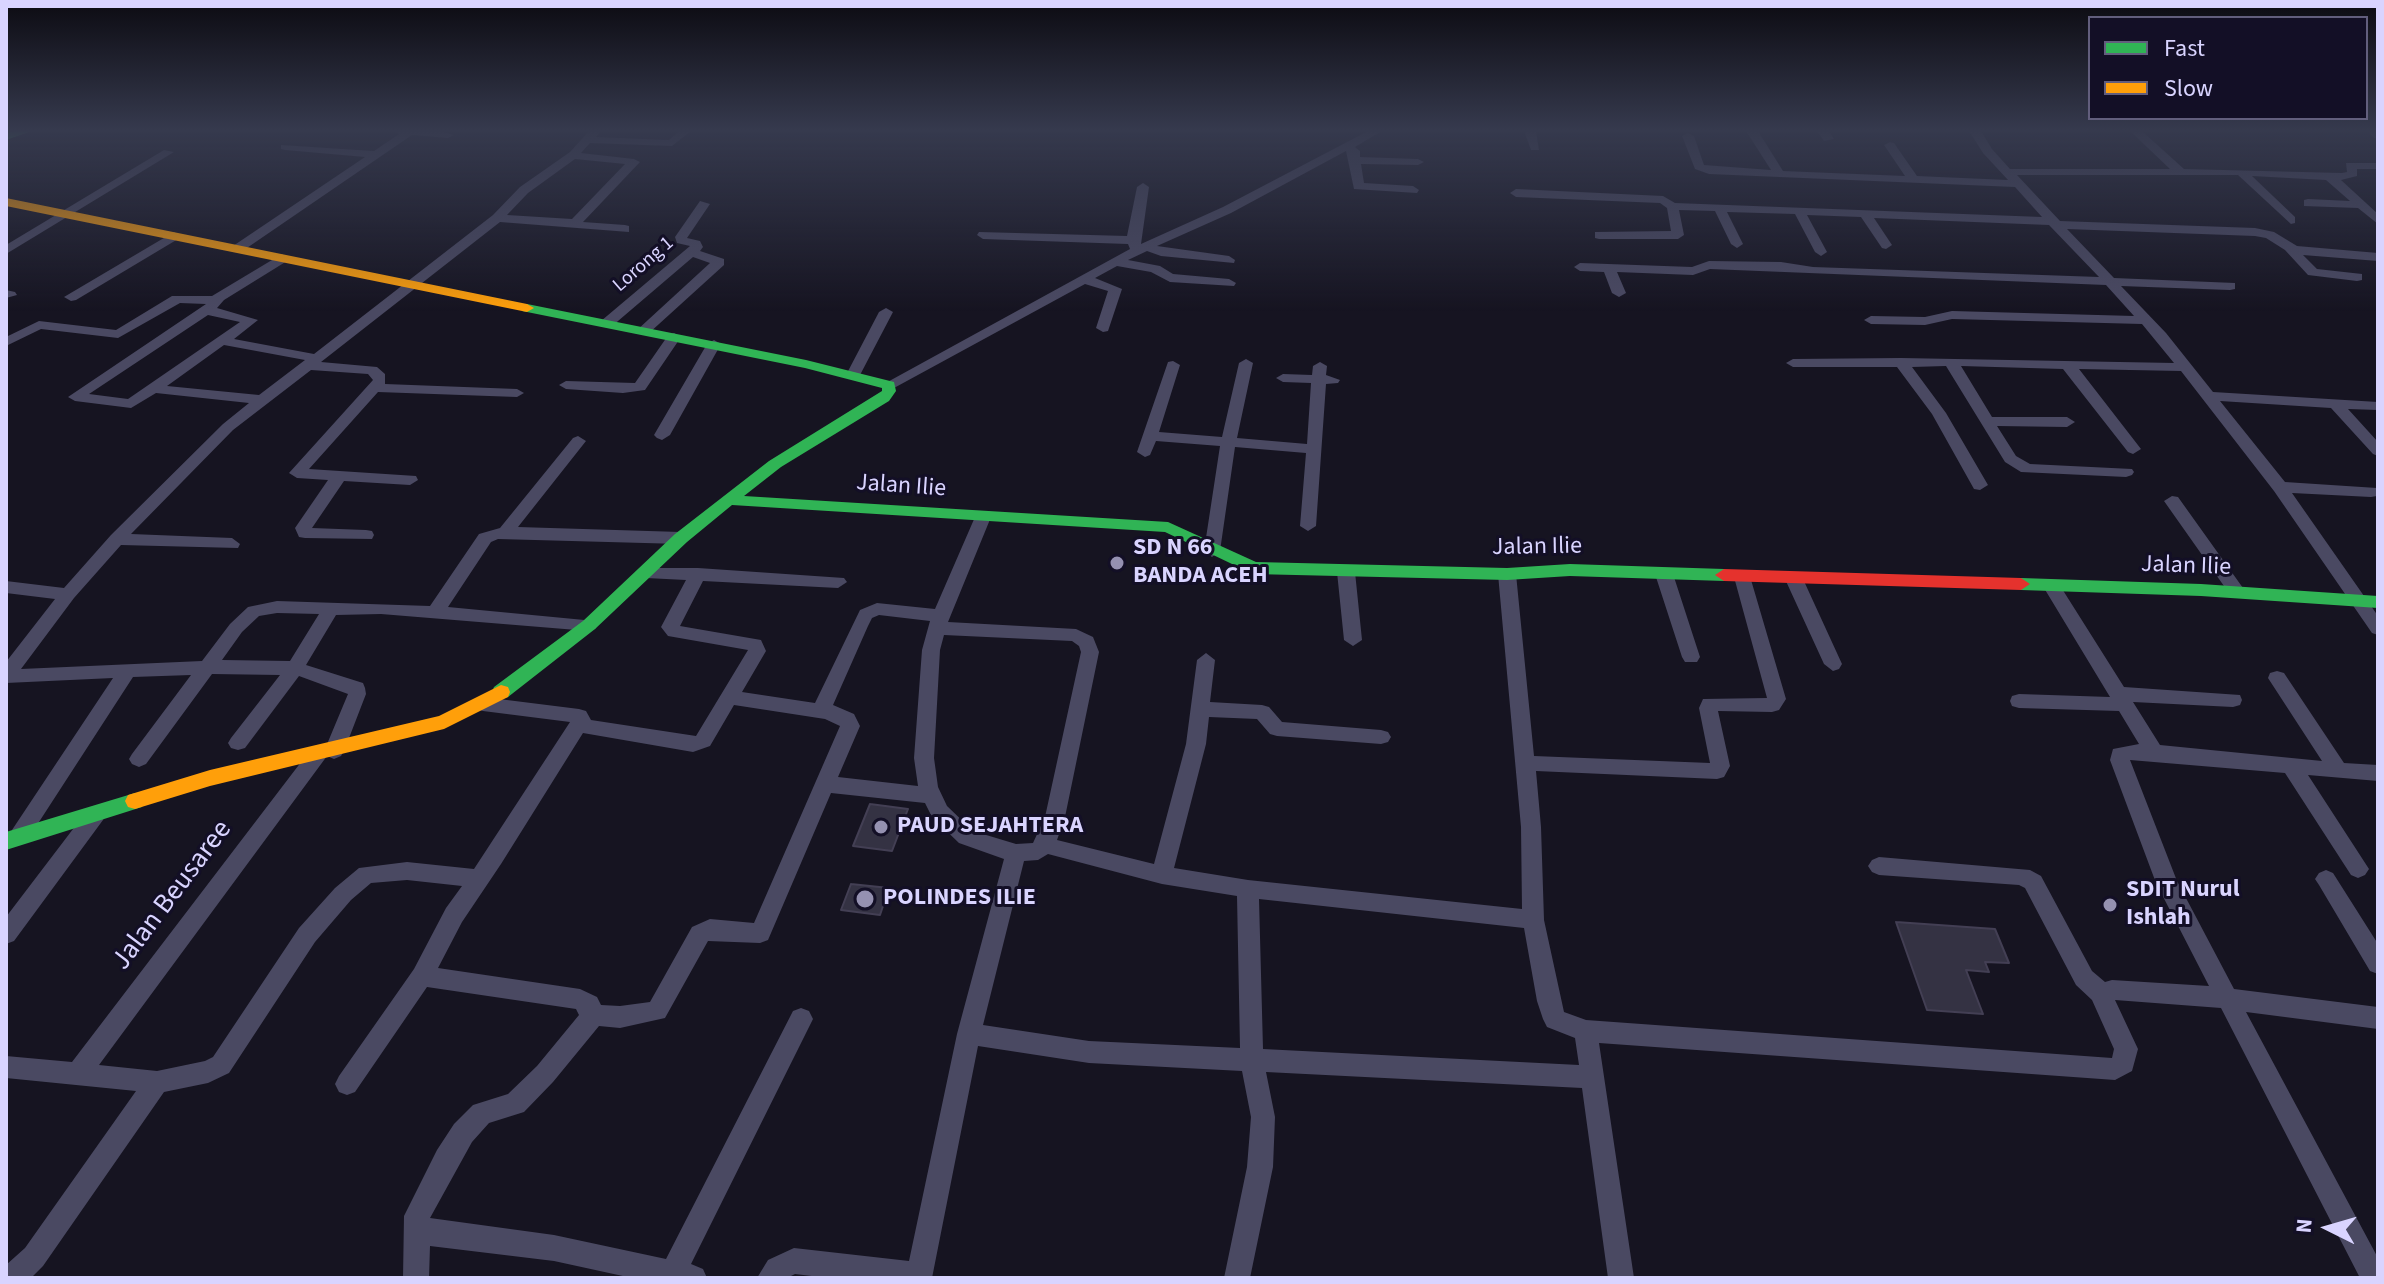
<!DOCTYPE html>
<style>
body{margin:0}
#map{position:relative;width:2384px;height:1284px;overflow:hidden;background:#161421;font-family:"Source Sans 3",sans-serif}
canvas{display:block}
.frame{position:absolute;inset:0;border:8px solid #d9d4ff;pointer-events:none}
.legend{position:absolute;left:2088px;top:16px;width:280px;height:104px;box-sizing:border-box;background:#130f26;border:2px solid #625e7d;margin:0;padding:10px 14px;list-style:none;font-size:24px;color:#d9d4ff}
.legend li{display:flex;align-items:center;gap:16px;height:40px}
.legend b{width:40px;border:2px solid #625e7d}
.north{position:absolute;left:2288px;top:1188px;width:80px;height:80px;-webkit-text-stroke:6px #130f26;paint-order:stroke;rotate:275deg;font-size:22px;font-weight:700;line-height:32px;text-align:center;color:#d9d4ff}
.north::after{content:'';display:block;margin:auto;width:28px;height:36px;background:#d9d4ff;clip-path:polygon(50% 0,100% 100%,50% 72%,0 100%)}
</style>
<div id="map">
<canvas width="2384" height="1284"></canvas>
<div class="frame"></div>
<ul class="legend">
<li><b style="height:10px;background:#30b455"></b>Fast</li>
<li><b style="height:10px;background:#ff9f0a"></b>Slow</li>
</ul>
<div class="north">N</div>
</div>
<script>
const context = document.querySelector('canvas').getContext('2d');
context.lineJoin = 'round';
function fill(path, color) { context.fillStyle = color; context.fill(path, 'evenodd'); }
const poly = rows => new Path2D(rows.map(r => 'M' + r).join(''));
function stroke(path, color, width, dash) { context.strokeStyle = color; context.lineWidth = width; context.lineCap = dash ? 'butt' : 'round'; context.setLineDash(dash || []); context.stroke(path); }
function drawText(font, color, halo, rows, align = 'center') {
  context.font = font + ' "Source Sans 3",sans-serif'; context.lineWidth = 6; context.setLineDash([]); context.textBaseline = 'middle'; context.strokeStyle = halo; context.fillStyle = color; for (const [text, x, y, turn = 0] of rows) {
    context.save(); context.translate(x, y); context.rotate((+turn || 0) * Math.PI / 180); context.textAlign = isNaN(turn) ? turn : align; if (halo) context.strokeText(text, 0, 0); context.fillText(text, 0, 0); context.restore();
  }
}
const building = poly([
 [870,804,908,809,892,851,853,846,870,804],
 [851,884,889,888,880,915,841,910,851,884],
 [1896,922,1995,929,2009,963,1985,962,1989,972,1966,970,1983,1014,1927,1010,1896,922]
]);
const street = poly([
 [393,131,440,131,454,135,448,138,412,135,241,252,233,252,233,246,365,157,285,150,281,149,281,145,374,151,399,134,393,131],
 [589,131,601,131,596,137,669,140,679,131,691,131,672,146,590,143,581,153,634,159,640,162,583,222,625,225,629,226,629,232,500,222,321,362,377,367,385,374,385,384,517,389,524,393,517,397,378,392,309,469,416,476,418,480,410,485,344,481,312,528,366,530,372,531,374,535,372,539,305,538,299,537,295,528,328,480,297,478,289,473,373,380,368,374,311,370,233,430,131,534,232,538,240,544,238,548,121,545,74,598,21,669,202,661,230,624,248,607,277,601,430,606,479,534,500,528,573,438,578,436,586,441,518,527,681,532,689,538,681,544,498,539,491,542,448,607,595,621,598,625,595,629,589,631,381,614,336,615,306,665,363,683,365,688,366,694,344,751,341,756,334,759,327,756,99,1065,157,1071,205,1061,213,1057,299,928,335,888,359,868,407,862,474,869,570,722,483,711,476,709,474,704,476,699,483,697,579,709,586,711,591,720,696,736,748,650,668,636,661,627,686,580,646,578,637,572,640,568,698,568,844,578,847,582,838,588,703,581,680,626,761,640,766,651,742,692,815,703,860,610,877,603,935,609,975,517,983,512,991,517,948,622,1076,629,1093,637,1099,652,1065,817,1057,840,1154,864,1186,744,1197,660,1206,653,1215,660,1210,702,1262,705,1269,707,1282,722,1381,730,1388,732,1391,737,1388,742,1381,744,1277,736,1270,734,1257,719,1209,717,1206,744,1174,868,1248,880,1522,909,1521,827,1498,574,1501,570,1507,568,1516,574,1534,756,1710,763,1699,708,1703,699,1767,698,1734,577,1737,573,1749,573,1786,699,1779,710,1772,712,1718,711,1730,766,1724,777,1717,779,1536,771,1541,827,1544,920,1564,1012,1586,1020,2112,1058,2114,1049,2092,1000,2076,985,2025,888,2019,885,1879,875,1872,872,1868,866,1872,860,1879,857,2030,870,2041,876,2092,971,2105,982,2112,980,2209,986,2156,883,2110,760,2113,749,2139,744,2119,711,2019,708,2012,706,2010,701,2012,696,2019,694,2110,697,2044,588,2053,582,2059,584,2124,687,2240,695,2242,700,2240,705,2233,707,2133,702,2160,745,2322,761,2268,678,2270,673,2277,671,2284,673,2344,763,2378,765,2378,781,2308,775,2369,869,2365,875,2358,878,2351,875,2285,773,2130,760,2177,881,2234,989,2378,1007,2378,1029,2246,1012,2378,1258,2378,1278,2360,1278,2221,1008,2115,1000,2138,1049,2132,1071,2115,1080,1599,1043,1634,1278,1608,1278,1582,1088,1266,1072,1275,1117,1273,1167,1250,1278,1224,1278,1247,1167,1251,1117,1242,1071,1089,1063,978,1046,932,1278,828,1278,795,1274,787,1278,757,1278,768,1260,794,1248,909,1261,957,1034,1004,859,959,843,932,817,925,803,831,793,768,940,760,943,708,941,665,1018,620,1028,599,1026,553,1082,524,1112,489,1123,472,1142,430,1218,554,1235,666,1259,793,1011,801,1008,809,1011,813,1019,691,1264,703,1269,707,1278,632,1278,554,1261,430,1246,429,1278,403,1278,404,1216,437,1150,454,1124,473,1105,508,1094,537,1066,579,1015,576,1009,427,987,355,1092,347,1095,339,1092,335,1084,339,1076,414,969,446,908,462,886,407,880,371,883,351,900,315,942,229,1073,208,1083,164,1092,43,1266,31,1278,6,1278,6,1265,25,1248,136,1091,6,1078,6,1056,72,1062,311,749,318,746,325,749,348,694,299,676,245,748,238,750,231,748,228,743,231,738,280,675,212,674,146,764,139,767,132,764,129,759,132,754,191,675,133,677,26,842,19,844,12,842,9,836,12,830,113,678,6,683,6,662,55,599,6,593,6,581,64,588,111,535,223,424,249,403,156,393,131,408,75,401,68,397,206,304,180,303,118,338,41,329,6,346,6,337,39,321,116,330,172,296,212,296,282,254,288,258,287,261,224,300,217,308,258,320,234,339,314,354,493,215,520,187,570,152,589,131],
 [575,159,625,164,572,219,507,215,528,193,575,159],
 [208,315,240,322,128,399,89,394,208,315],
 [224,345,305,360,259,395,167,386,224,345],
 [277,613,319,614,290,661,222,660,242,632,259,616,277,613],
 [879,615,930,621,922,650,914,758,918,786,838,777,860,726,854,714,833,705,868,626,872,618,879,615],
 [944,635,1072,641,1079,646,1081,652,1045,817,1033,843,1016,844,973,831,947,806,938,787,934,758,940,650,944,635],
 [734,705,825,719,840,726,754,923,710,919,692,927,650,1002,620,1006,601,1005,597,997,580,989,438,968,462,922,501,864,583,733,693,752,710,746,734,705],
 [1048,854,1162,884,1237,896,1240,1048,1089,1041,983,1025,1024,861,1038,860,1048,854],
 [1259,899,1524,928,1537,1001,1543,1019,1547,1027,1575,1038,1579,1065,1263,1049,1259,899],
 [1368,131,1382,131,1355,147,1360,151,1360,157,1418,159,1424,162,1418,165,1361,164,1364,183,1413,186,1419,190,1417,193,1354,189,1346,151,1231,213,1157,246,1229,256,1235,260,1234,263,1161,256,1147,251,1128,260,1160,266,1173,274,1229,279,1236,283,1234,286,1170,282,1151,272,1117,266,1095,278,1122,289,1108,331,1103,332,1096,328,1108,291,1085,284,894,388,889,389,882,385,1130,249,1128,244,983,239,977,235,979,232,1127,236,1137,187,1143,183,1149,187,1141,244,1223,207,1368,131],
 [1524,131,1536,131,1539,150,1531,150,1524,131],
 [1746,131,1758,131,1783,171,1905,176,1884,145,1890,142,1894,143,1917,176,2008,180,1983,153,1969,131,1981,131,1992,149,2010,169,2170,169,2130,131,2142,131,2184,169,2342,173,2347,172,2346,163,2378,163,2378,169,2357,169,2357,176,2341,180,2378,214,2378,224,2358,208,2304,206,2304,200,2308,199,2350,201,2326,180,2252,176,2295,217,2295,223,2291,224,2238,175,2017,175,2060,221,2255,228,2274,232,2297,246,2378,253,2378,261,2303,255,2317,269,2362,274,2362,280,2357,281,2308,275,2285,250,2266,238,2255,236,2067,229,2114,278,2235,283,2235,289,2230,290,2121,286,2166,333,2213,392,2378,402,2378,410,2348,409,2378,442,2378,456,2373,454,2331,408,2220,401,2285,482,2377,488,2377,496,2371,497,2292,493,2378,616,2378,635,2372,633,2274,491,2181,371,2079,369,2141,449,2133,454,2128,452,2063,369,1961,366,1992,417,2067,417,2075,422,2067,427,1997,426,2016,456,2030,464,2132,469,2134,472,2132,475,2126,477,2021,472,2005,462,1946,366,1912,367,1946,413,1988,485,1980,490,1974,489,1932,414,1897,367,1793,367,1786,363,1793,359,1901,358,2174,363,2142,324,1952,319,1925,325,1871,324,1864,320,1871,316,1925,317,1952,311,2134,316,2106,285,1710,269,1693,275,1617,272,1626,293,1619,297,1612,293,1604,272,1580,271,1574,267,1580,263,1692,267,1709,261,1781,262,1813,267,2099,277,2049,225,1874,218,1892,245,1886,249,1882,248,1861,217,1807,215,1827,252,1821,256,1815,252,1795,214,1727,212,1743,244,1737,248,1731,244,1715,211,1679,210,1684,235,1678,239,1599,239,1595,238,1595,232,1671,231,1667,208,1660,203,1516,197,1510,193,1516,189,1663,196,1675,203,2042,217,2015,187,1709,174,1695,169,1682,136,1688,133,1694,136,1704,165,1771,170,1746,131],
 [1817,131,1829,131,1834,139,1824,141,1817,131],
 [2367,131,2378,131,2378,139,2374,138,2367,131],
 [164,150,174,152,6,254,6,245,164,150],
 [700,201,710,204,687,238,700,241,703,247,700,251,724,259,724,265,648,334,643,335,636,331,710,263,693,257,611,327,601,327,601,321,690,246,677,243,675,237,700,201],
 [174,232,180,236,178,239,76,300,71,301,64,297,174,232],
 [6,290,15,292,17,295,6,298,6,290],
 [886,308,893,312,860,375,853,379,848,378,846,375,879,312,886,308],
 [674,333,681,337,645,390,623,393,566,389,559,385,566,381,635,383,669,334,674,333],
 [714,340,721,344,670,435,662,440,657,438,654,435,707,344,714,340],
 [1246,359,1253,363,1237,438,1307,444,1311,383,1283,382,1276,378,1283,374,1312,375,1313,366,1320,362,1327,366,1326,375,1340,380,1338,383,1326,384,1316,526,1308,531,1300,526,1306,453,1235,447,1220,551,1212,557,1204,551,1220,446,1156,441,1150,455,1145,457,1137,452,1168,362,1173,361,1180,365,1159,432,1222,437,1239,363,1246,359],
 [2172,496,2178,497,2243,588,2246,592,2243,596,2231,596,2164,501,2172,496],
 [1346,566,1355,572,1362,640,1353,646,1344,640,1337,572,1346,566],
 [1664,568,1673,574,1700,657,1697,662,1685,662,1682,657,1655,574,1664,568],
 [1794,573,1803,579,1842,664,1839,669,1833,671,1824,664,1785,579,1794,573],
 [96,806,103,808,106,814,103,820,14,941,6,944,6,917,89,808,96,806],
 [2326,870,2333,873,2378,944,2378,974,2370,971,2319,885,2315,879,2319,873,2326,870]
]);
const fast = poly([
 [14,131,32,131,6,140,6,133,14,131],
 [527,304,806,360,894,382,896,391,889,401,781,467,744,496,1168,522,1256,562,1507,568,1570,564,1724,569,1733,575,1724,581,1570,576,1507,580,1253,574,1165,532,732,505,687,542,595,629,508,697,501,699,494,697,492,692,494,687,583,621,675,534,769,461,882,391,882,388,805,368,522,311,522,305,527,304],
 [2021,578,2201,584,2378,596,2378,608,2201,596,2021,590,2012,584,2021,578],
 [135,793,142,795,145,801,142,807,6,850,6,832,135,793]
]);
const slow = poly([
 [6,198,527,304,534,308,527,312,6,206,6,198],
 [501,685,508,687,510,692,508,697,444,729,210,786,135,809,128,807,125,801,128,795,210,770,439,716,501,685]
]);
const jam = poly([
 [1724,569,2021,578,2030,584,2021,590,1724,581,1715,575,1724,569]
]);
const markers = [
 [1117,563,8,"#9591b1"],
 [881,827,8,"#9591b1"],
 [865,899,10,"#9591b1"],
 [2110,905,8,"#9591b1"]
];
const farStreetnames = [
 ["Lorong 1",644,265,-41]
];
const streetNames = [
 ["Jalan Ilie",901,487,4],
 ["Jalan Ilie",1537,548,-1],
 ["Jalan Ilie",2186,567,2]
];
const poiNames = [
 ["SD N 66",1133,549],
 ["BANDA ACEH",1133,577],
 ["PAUD SEJAHTERA",897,827],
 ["SDIT Nurul",2126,891],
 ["Ishlah",2126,919],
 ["POLINDES ILIE",883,899]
];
const nearStreetnames = [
 ["Jalan Beusaree",173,896,-53]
];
fill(building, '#343243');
stroke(building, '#433f54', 2);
fill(street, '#4a4962');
fill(fast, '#30b455');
fill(slow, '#ff9f0a');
fill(jam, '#e5322d');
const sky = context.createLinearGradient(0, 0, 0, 311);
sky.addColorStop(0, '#0c0b12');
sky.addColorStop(0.42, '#363a4e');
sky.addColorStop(1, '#363a4e00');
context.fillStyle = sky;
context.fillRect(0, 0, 2384, 311);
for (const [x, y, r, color] of markers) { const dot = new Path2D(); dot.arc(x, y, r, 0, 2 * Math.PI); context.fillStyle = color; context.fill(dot); stroke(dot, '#130f26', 3); }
drawText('20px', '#d9d4ff', '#130f26', farStreetnames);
drawText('24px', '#d9d4ff', '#130f26', streetNames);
drawText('bold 24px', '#d9d4ff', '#130f26', poiNames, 'left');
drawText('28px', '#d9d4ff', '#130f26', nearStreetnames);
</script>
